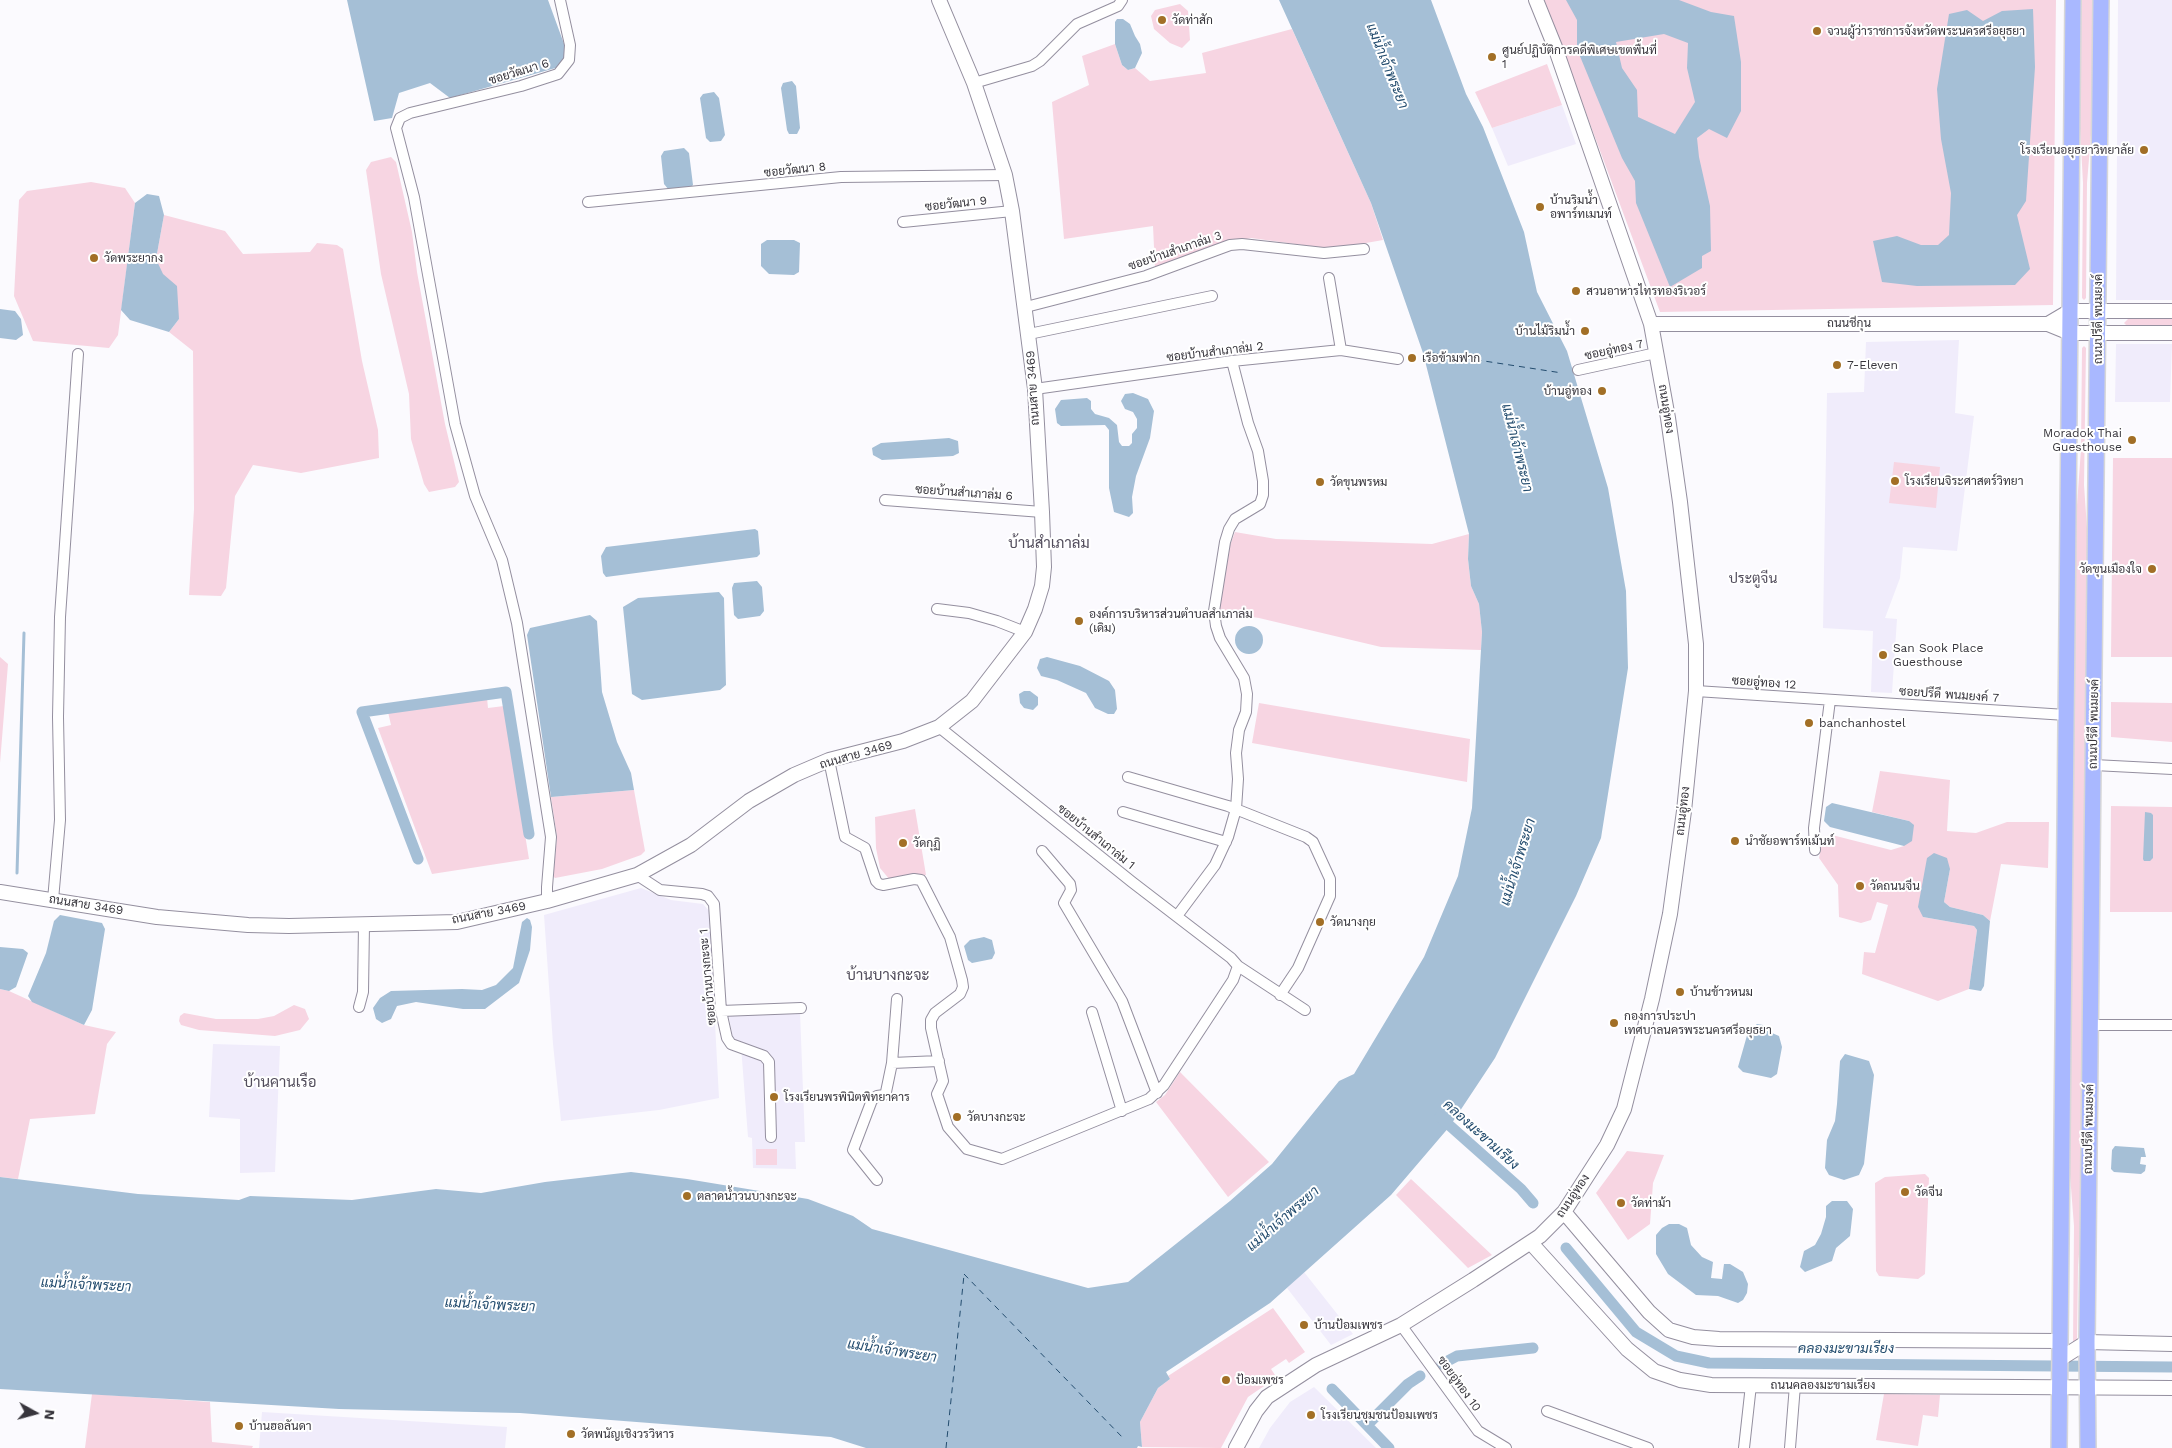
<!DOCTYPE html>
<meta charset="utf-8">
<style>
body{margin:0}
#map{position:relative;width:2172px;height:1448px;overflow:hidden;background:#fbfafe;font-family:"Work Sans",sans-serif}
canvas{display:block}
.north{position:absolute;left:10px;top:1388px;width:50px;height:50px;-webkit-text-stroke:4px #fff;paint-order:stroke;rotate:97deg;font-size:14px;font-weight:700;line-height:20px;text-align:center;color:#37353c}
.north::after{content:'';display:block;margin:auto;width:18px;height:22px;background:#37353c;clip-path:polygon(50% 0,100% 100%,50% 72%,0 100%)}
</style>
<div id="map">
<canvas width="2172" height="1448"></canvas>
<div class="north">N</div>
</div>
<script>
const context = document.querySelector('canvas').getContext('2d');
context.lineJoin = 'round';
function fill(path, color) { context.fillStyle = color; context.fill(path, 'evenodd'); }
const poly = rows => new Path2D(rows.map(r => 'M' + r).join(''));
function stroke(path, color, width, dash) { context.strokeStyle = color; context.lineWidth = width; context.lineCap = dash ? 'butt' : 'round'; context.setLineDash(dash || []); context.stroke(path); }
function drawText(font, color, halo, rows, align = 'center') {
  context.font = font + ' "Work Sans",Sarabun,sans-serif'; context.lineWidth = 4; context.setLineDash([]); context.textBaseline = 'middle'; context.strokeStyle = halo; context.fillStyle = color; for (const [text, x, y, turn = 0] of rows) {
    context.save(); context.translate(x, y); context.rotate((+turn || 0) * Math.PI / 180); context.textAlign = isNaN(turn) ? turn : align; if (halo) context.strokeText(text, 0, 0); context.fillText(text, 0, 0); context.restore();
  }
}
const built = poly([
 [2118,0,2172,0,2172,300,2116,300],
 [1562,105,1576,144,1508,166,1492,128],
 [1959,340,1955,413,1974,416,1957,551,1903,547,1900,578,1885,618,1897,619,1892,693,1871,692,1873,631,1823,628,1827,393,1864,392,1866,342],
 [2116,344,2172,344,2170,402,2115,402],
 [641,888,671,900,703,904,709,911,719,1098,659,1110,561,1121,553,1044,544,915],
 [800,1012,805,1142,795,1142,796,1169,753,1168,752,1138,748,1137,741,1046,733,1038,729,1017,735,1014],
 [213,1044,280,1046,275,1172,240,1173,240,1119,209,1117],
 [1304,1272,1353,1334,1331,1345,1287,1288],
 [1314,1387,1376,1448,1259,1448,1270,1428,1290,1402],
 [262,1412,507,1427,505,1448,259,1448]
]);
const green = poly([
 [1544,0,2056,0,2053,305,1660,312],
 [2080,0,2094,0,2093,110,2087,183,2086,298,2084,300,2082,298,2083,183,2079,110],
 [1180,4,1188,11,1190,40,1182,48,1170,43,1154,29,1151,16,1155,10],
 [1292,29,1371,203,1383,240,1332,249,1251,238,1225,244,1155,268,1153,226,1064,239,1052,102,1089,85,1082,56,1115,44,1122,65,1128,70,1135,68,1150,81,1206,73,1202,53],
 [1547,64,1562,105,1492,128,1475,92],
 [391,157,396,162,412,232,417,272,445,424,459,482,455,487,429,492,424,484,411,439,409,394,381,274,366,170,371,162],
 [91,182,125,188,135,203,118,335,109,348,33,341,14,296,19,200,27,191],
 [164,215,225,231,243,254,310,252,317,243,337,245,343,249,362,361,378,430,379,458,301,473,253,465,235,496,226,588,221,596,189,595,194,509,193,351,169,332,179,319,156,259],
 [2128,319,2172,319,2172,327,2128,327,2124,323],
 [2084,346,2086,348,2084,485,2089,557,2084,1192,2078,1267,2077,1344,2073,1344,2074,1226,2069,1162,2075,533,2081,449,2082,348],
 [2113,458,2172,458,2172,657,2111,657],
 [1894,462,1940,467,1936,508,1889,503],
 [1235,532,1276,539,1432,544,1469,534,1468,559,1471,586,1479,604,1482,632,1481,650,1381,647,1259,618,1217,612,1229,548],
 [0,657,8,664,0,763],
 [487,698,488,708,504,706,529,859,432,874,378,728,391,725,388,712],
 [2111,702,2172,703,2172,742,2111,737],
 [1259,703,1470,739,1467,782,1252,743],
 [1880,771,1950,780,1947,831,1976,833,2007,822,2049,822,2048,868,2001,864,1990,921,1983,915,1950,907,1944,902,1950,869,1923,917,1974,926,1977,930,1969,989,1938,1001,1862,974,1864,952,1875,953,1888,905,1877,902,1871,920,1861,923,1839,917,1838,885,1819,858,1823,839,1832,835,1891,850,1904,846,1909,821,1872,812],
 [634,790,645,851,641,855,602,869,555,878,553,876,557,837,551,797],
 [2111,806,2172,807,2172,912,2110,912],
 [915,809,926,875,890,880,880,868,876,848,875,817],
 [0,989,9,991,84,1025,116,1032,107,1044,95,1114,30,1119,18,1179,0,1177],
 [294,1005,305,1009,309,1019,300,1030,275,1036,199,1030,181,1025,179,1021,180,1016,184,1013,216,1019,258,1019,274,1016],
 [1180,1072,1269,1162,1228,1197,1156,1102,1165,1095],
 [756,1149,777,1149,777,1165,756,1165],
 [1627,1151,1664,1155,1653,1183,1650,1224,1628,1240,1596,1193],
 [1925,1174,1929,1178,1925,1274,1918,1279,1879,1276,1876,1271,1875,1183,1885,1177],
 [1411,1179,1492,1255,1468,1268,1396,1195],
 [1273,1308,1305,1352,1289,1363,1286,1359,1271,1369,1275,1375,1270,1382,1248,1397,1221,1448,1142,1447,1140,1422,1158,1388,1170,1379,1168,1376],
 [92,1394,210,1402,212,1442,253,1446,252,1448,85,1448],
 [1884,1394,1940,1395,1938,1417,1923,1415,1918,1446,1876,1440]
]);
const water = poly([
 [347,0,548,0,567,52,559,67,450,98,430,83,399,93,392,118,374,121],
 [1279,0,1431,0,1466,94,1483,127,1524,232,1537,292,1567,351,1608,488,1626,591,1628,668,1601,838,1576,896,1495,1058,1450,1126,1391,1195,1270,1303,1166,1372,1170,1379,1158,1388,1140,1422,1142,1447,1138,1446,1137,1448,866,1448,831,1437,520,1413,339,1409,0,1389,0,1177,138,1194,239,1200,250,1196,352,1200,436,1189,481,1193,545,1182,631,1172,687,1179,808,1199,853,1216,872,1229,1088,1288,1128,1282,1230,1201,1272,1164,1339,1081,1354,1074,1424,957,1458,876,1472,808,1482,632,1479,604,1471,586,1468,559,1469,534,1423,353,1371,203],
 [1566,0,1679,0,1711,12,1734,16,1741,62,1741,111,1727,138,1709,129,1697,138,1699,157,1710,206,1711,251,1702,256,1702,268,1670,287,1636,203,1635,181,1622,158,1577,49,1577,20],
 [1664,34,1688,43,1687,68,1695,102,1675,134,1638,117,1637,90,1622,68,1616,42],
 [2033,9,2035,67,2026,201,2017,215,2030,269,2015,285,1917,286,1882,282,1873,241,1897,236,1921,245,1938,245,1949,235,1951,193,1941,139,1937,89,1949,14,1967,10,1983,21,2002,11],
 [1117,19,1123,19,1130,24,1135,36,1140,44,1142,53,1135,68,1128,70,1122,65,1115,44,1115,22],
 [792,81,796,86,800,128,797,134,789,134,787,130,781,88,783,83],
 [714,92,719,98,725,135,721,141,710,142,706,138,700,98,703,94],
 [684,148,689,153,693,185,690,188,669,190,664,184,661,156,664,151],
 [147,194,159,196,164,215,156,259,163,274,177,286,179,319,169,332,130,320,121,310,135,203],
 [767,240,794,240,800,243,799,272,794,275,769,274,761,266,761,244],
 [0,309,15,311,21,319,23,335,16,340,0,338],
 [1133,393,1148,399,1154,411,1150,438,1136,476,1132,497,1133,513,1129,517,1114,512,1109,488,1109,430,1105,425,1061,426,1057,423,1055,409,1061,400,1087,398,1091,401,1091,409,1095,414,1109,418,1117,425,1119,442,1122,446,1129,446,1132,443,1132,434,1137,428,1137,419,1133,412,1125,409,1121,401,1125,394],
 [949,438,958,441,959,453,953,456,882,460,873,455,872,448,881,443],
 [755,529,758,531,760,554,757,557,606,577,603,573,601,556,606,547],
 [757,581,762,587,764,611,760,616,738,619,734,615,732,588,734,583],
 [719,592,724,598,726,685,720,690,642,700,632,694,623,607,638,598],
 [590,615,597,621,602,692,617,742,631,773,634,790,551,797,527,635,530,628],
 '1235 640a14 14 0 1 1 28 0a14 14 0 1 1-28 0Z',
 [1047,657,1080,666,1109,681,1115,690,1117,709,1114,714,1108,714,1095,708,1086,693,1057,680,1041,676,1037,668,1040,659],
 [1024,691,1030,691,1038,697,1038,705,1033,710,1024,708,1020,703,1019,694],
 [1832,803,1909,821,1914,825,1912,841,1904,846,1830,827,1824,821,1826,807],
 [2145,812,2151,813,2153,815,2153,858,2150,861,2144,861,2143,859],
 [1934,853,1947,858,1950,869,1944,902,1950,907,1983,915,1990,921,1984,986,1981,991,1969,989,1977,930,1974,926,1923,917,1918,907,1927,858],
 [60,915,102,923,105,929,92,1010,84,1025,32,1002,28,996,46,953,54,921],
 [527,918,530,920,532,927,530,950,519,983,485,1009,463,1009,416,1002,397,1006,391,1019,382,1023,376,1019,373,1008,380,998,391,991,462,989,482,990,496,985,513,968,522,922],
 [984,937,992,940,995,953,992,959,972,963,968,960,964,946,970,940],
 [0,947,23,949,28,953,16,987,9,991,0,989],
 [1757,1024,1763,1025,1765,1030,1779,1036,1782,1047,1777,1074,1771,1078,1743,1072,1738,1067,1748,1032],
 [1845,1054,1869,1061,1874,1075,1864,1164,1859,1175,1844,1180,1829,1175,1825,1168,1827,1140,1835,1121,1837,1104,1840,1061],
 [2115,1146,2144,1148,2146,1157,2141,1157,2140,1164,2146,1165,2145,1171,2141,1174,2114,1172,2111,1169,2112,1150],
 [1832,1201,1847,1201,1853,1209,1850,1236,1836,1248,1832,1261,1805,1272,1800,1267,1804,1251,1815,1245,1821,1234,1826,1217,1826,1206],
 [1669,1224,1679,1224,1687,1228,1691,1245,1702,1257,1713,1262,1711,1278,1722,1279,1724,1264,1730,1264,1743,1272,1748,1284,1747,1293,1743,1300,1738,1303,1718,1296,1696,1295,1668,1274,1656,1254,1656,1235,1662,1228]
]);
const stream = poly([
 [17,873,24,633]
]);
const canal = poly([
 [418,859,362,712,506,692,529,834],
 [1440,1117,1521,1189,1533,1203],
 [1566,1248,1636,1332,1676,1356,1709,1363,2172,1367],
 [1442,1364,1457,1356,1533,1348],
 [1332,1389,1389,1448],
 [1367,1425,1408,1384,1420,1376]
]);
const ferry = poly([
 [1432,353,1562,373],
 [964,1274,1124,1439],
 [946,1448,964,1275]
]);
const street = poly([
 [974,83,1032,66,1040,61,1077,24,1118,6,1122,0],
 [588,202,841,177,1005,175],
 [903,222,1012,211],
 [1329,278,1341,350],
 [1026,307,1146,276,1230,245,1242,244,1324,253,1364,249],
 [1029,334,1212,296],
 [1578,370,1656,353],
 [1035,389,1232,361,1341,350,1398,359],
 [885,500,1042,512],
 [937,609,969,613,997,621,1025,632],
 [1696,691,2066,715],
 [939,727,1132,882,1231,958,1238,966,1305,1010],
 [829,760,845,837,865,848,876,881,879,884,883,885,914,879,921,880,950,937,962,980,963,987,960,994,935,1013,931,1020,931,1028,943,1081,937,1094,948,1127,967,1149,1002,1159,1149,1099,1164,1085,1233,980,1238,966],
 [2094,765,2172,769],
 [1128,777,1228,806,1306,837,1313,842,1330,879,1330,896,1298,968,1280,995],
 [1123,812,1226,842],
 [1815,850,1814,828,1830,700],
 [1042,851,1070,884,1071,890,1064,903,1122,1001,1157,1093],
 [637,875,660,890,702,894,708,896,714,904,721,1011,727,1038,731,1044,764,1056,769,1062,771,1137],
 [53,900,60,820,58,717,60,617,78,354],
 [547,901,547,887,551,837,517,623,502,560,475,496,455,424,414,197,396,128,400,118,410,113,521,86,558,74,569,60,570,45,560,0],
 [1177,916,1215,865,1228,837,1236,809,1238,779,1236,753,1239,730,1246,712,1247,694,1244,678,1220,638,1216,626,1214,611,1225,542,1229,529,1235,519,1260,504,1263,495,1263,481,1258,451,1248,423,1232,361],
 [359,1007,363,992,364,925],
 [721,1011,801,1008],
 [1092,1012,1122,1111],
 [2090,1025,2172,1025],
 [892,1063,897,999],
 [877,1180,853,1150,872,1100,877,1096,884,1095,886,1092,892,1063,939,1061],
 [1401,1325,1478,1431,1506,1448],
 [1547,1411,1648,1448],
 [1744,1448,1751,1385],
 [1790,1448,1795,1385]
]);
const secondary = poly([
 [1651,324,2048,324,2070,333,2172,333],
 [2048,324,2070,311,2172,311],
 [0,892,157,917,248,925,289,926,457,922,547,901,637,875,691,845,749,801,794,775,829,760,903,741,939,727,972,701,1025,632,1035,609,1042,586,1044,567,1042,512,1035,389,1012,211,1005,175,974,83,939,0],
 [1564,1212,1649,1312,1669,1330,1693,1337,1719,1339,2060,1341],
 [1531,1243,1627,1349,1654,1371,1680,1380,1711,1385,2172,1388],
 [2060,1359,2087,1342,2172,1344],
 [1236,1448,1256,1411,1267,1397,1316,1365,1401,1325,1473,1280,1540,1236,1564,1212,1607,1145,1624,1109,1652,999,1670,914,1684,811,1696,691,1696,644,1680,502,1668,418,1651,324,1555,47,1536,0]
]);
const primary = poly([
 [2059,1448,2073,0],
 [2088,1448,2087,1342,2101,0]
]);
const markers = [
 [1162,20,5,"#a26f26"],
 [1817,31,5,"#a26f26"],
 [1492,57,5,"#a26f26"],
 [2144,150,5,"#a26f26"],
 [1540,207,5,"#a26f26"],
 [94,258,5,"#a26f26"],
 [1576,291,5,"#a26f26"],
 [1585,331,5,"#a26f26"],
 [1412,358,5,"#a26f26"],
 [1837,365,5,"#a26f26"],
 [1602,391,5,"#a26f26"],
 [2132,440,5,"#a26f26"],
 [1895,481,5,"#a26f26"],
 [1320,482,5,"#a26f26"],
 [2152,569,5,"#a26f26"],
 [1079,621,5,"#a26f26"],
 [1883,655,5,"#a26f26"],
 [1809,723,5,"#a26f26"],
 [1735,841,5,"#a26f26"],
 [903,843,5,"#a26f26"],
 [1860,886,5,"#a26f26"],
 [1320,922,5,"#a26f26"],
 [1680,992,5,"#a26f26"],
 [1614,1023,5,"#a26f26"],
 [774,1097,5,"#a26f26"],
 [957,1117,5,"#a26f26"],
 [1905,1192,5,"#a26f26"],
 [687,1196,5,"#a26f26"],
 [1621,1203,5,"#a26f26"],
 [1304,1325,5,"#a26f26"],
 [1226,1380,5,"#a26f26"],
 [1311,1415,5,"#a26f26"],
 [239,1426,5,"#a26f26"],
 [571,1434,5,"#a26f26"]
];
const poiNames = [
 ["วัดท่าสัก",1172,20],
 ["จวนผู้ว่าราชการจังหวัดพระนครศรีอยุธยา",1827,31],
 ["ศูนย์ปฏิบัติการคดีพิเศษเขตพื้นที่",1502,50],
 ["1",1502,64],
 ["โรงเรียนอยุธยาวิทยาลัย",2134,150,"right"],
 ["บ้านริมน้ำ",1550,200],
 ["อพาร์ทเมนท์",1550,214],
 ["วัดพระยากง",104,258],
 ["สวนอาหารไทรทองริเวอร์",1586,291],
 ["บ้านไม้ริมน้ำ",1575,331,"right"],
 ["เรือข้ามฟาก",1422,358],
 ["7-Eleven",1847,365],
 ["บ้านอู่ทอง",1592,391,"right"],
 ["Moradok Thai",2122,433,"right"],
 ["Guesthouse",2122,447,"right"],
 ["โรงเรียนจิระศาสตร์วิทยา",1905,481],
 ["วัดขุนพรหม",1330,482],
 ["วัดขุนเมืองใจ",2142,569,"right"],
 ["องค์การบริหารส่วนตำบลสำเภาล่ม",1089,614],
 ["(เดิม)",1089,628],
 ["San Sook Place",1893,648],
 ["Guesthouse",1893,662],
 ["banchanhostel",1819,723],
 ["นำชัยอพาร์ทเม้นท์",1745,841],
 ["วัดกุฏิ",913,843],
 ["วัดถนนจีน",1870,886],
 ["วัดนางกุย",1330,922],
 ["บ้านข้าวหนม",1690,992],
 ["กองการประปา",1624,1016],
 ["เทศบาลนครพระนครศรีอยุธยา",1624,1030],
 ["โรงเรียนพรพินิตพิทยาคาร",784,1097],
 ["วัดบางกะจะ",967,1117],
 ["วัดจีน",1915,1192],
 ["ตลาดน้ำวนบางกะจะ",697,1196],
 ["วัดท่าม้า",1631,1203],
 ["บ้านป้อมเพชร",1314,1325],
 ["ป้อมเพชร",1236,1380],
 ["โรงเรียนชุมชนป้อมเพชร",1321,1415],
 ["บ้านฮอลันดา",249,1426],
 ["วัดพนัญเชิงวรวิหาร",581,1434]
];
const streetNames = [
 ["ซอยวัฒนา 6",519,72,-17],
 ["ซอยวัฒนา 8",795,170,-6],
 ["ซอยวัฒนา 9",956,204,-6],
 ["ซอยบ้านสำเภาล่ม 3",1175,251,-19],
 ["ถนนปรีดี พนมยงค์",2098,319,-90],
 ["ถนนชีกุน",1849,323],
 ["ซอยอู่ทอง 7",1614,350,-12],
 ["ซอยบ้านสำเภาล่ม 2",1215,352,-7],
 ["ถนนสาย 3469",1033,388,-94],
 ["ถนนอู่ทอง",1666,409,81],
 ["ซอยบ้านสำเภาล่ม 6",964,493,4],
 ["ซอยอู่ทอง 12",1764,683,4],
 ["ซอยปรีดี พนมยงค์ 7",1949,695,4],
 ["ถนนปรีดี พนมยงค์",2094,724,-89],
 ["ถนนสาย 3469",856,755,-16],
 ["ถนนอู่ทอง",1683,811,-83],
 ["ซอยบ้านสำเภาล่ม 1",1096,837,39],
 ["ถนนสาย 3469",86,905,9],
 ["ถนนสาย 3469",489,913,-11],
 ["ซอยบ้านบางกะจะ 1",708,977,-95],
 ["ถนนปรีดี พนมยงค์",2089,1129,-89],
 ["ถนนอู่ทอง",1573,1196,-56],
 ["ซอยอู่ทอง 10",1459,1384,54],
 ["ถนนคลองมะขามเรียง",1823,1385]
];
const waterNames = [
 ["แม่น้ำเจ้าพระยา",1387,66,68],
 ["แม่น้ำเจ้าพระยา",1517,448,76],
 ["แม่น้ำเจ้าพระยา",1518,862,-73],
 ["คลองมะขามเรียง",1481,1135,42],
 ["แม่น้ำเจ้าพระยา",1283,1219,-41],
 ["แม่น้ำเจ้าพระยา",86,1285,3],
 ["แม่น้ำเจ้าพระยา",490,1305,3],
 ["คลองมะขามเรียง",1846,1349],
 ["แม่น้ำเจ้าพระยา",892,1351,9]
];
const neighbourhoodNames = [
 ["ประตูจีน",1753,579]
];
const quarterNames = [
 ["บ้านสำเภาล่ม",1049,544],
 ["บ้านบางกะจะ",888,976],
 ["บ้านคานเรือ",280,1083]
];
fill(built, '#f0ecfb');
fill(green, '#f7d5e2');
fill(water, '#a5bfd6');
stroke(stream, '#a5bfd6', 3);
stroke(canal, '#a5bfd6', 11);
stroke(ferry, '#234c6e', 1, [6, 5]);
stroke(street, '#948f9f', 12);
stroke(secondary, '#948f9f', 16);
stroke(primary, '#d7d7d8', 18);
stroke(street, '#fff', 10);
stroke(secondary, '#fff', 14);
stroke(primary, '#a9b8ff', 15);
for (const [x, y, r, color] of markers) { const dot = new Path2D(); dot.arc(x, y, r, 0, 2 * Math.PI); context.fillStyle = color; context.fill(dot); stroke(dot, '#fff', 2); }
drawText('12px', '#37353c', '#fff', poiNames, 'left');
drawText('12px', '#37353c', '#fff', streetNames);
drawText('italic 14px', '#234c6e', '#fff', waterNames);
drawText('14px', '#524d5c', '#fff', neighbourhoodNames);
drawText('15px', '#524d5c', '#fff', quarterNames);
</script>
